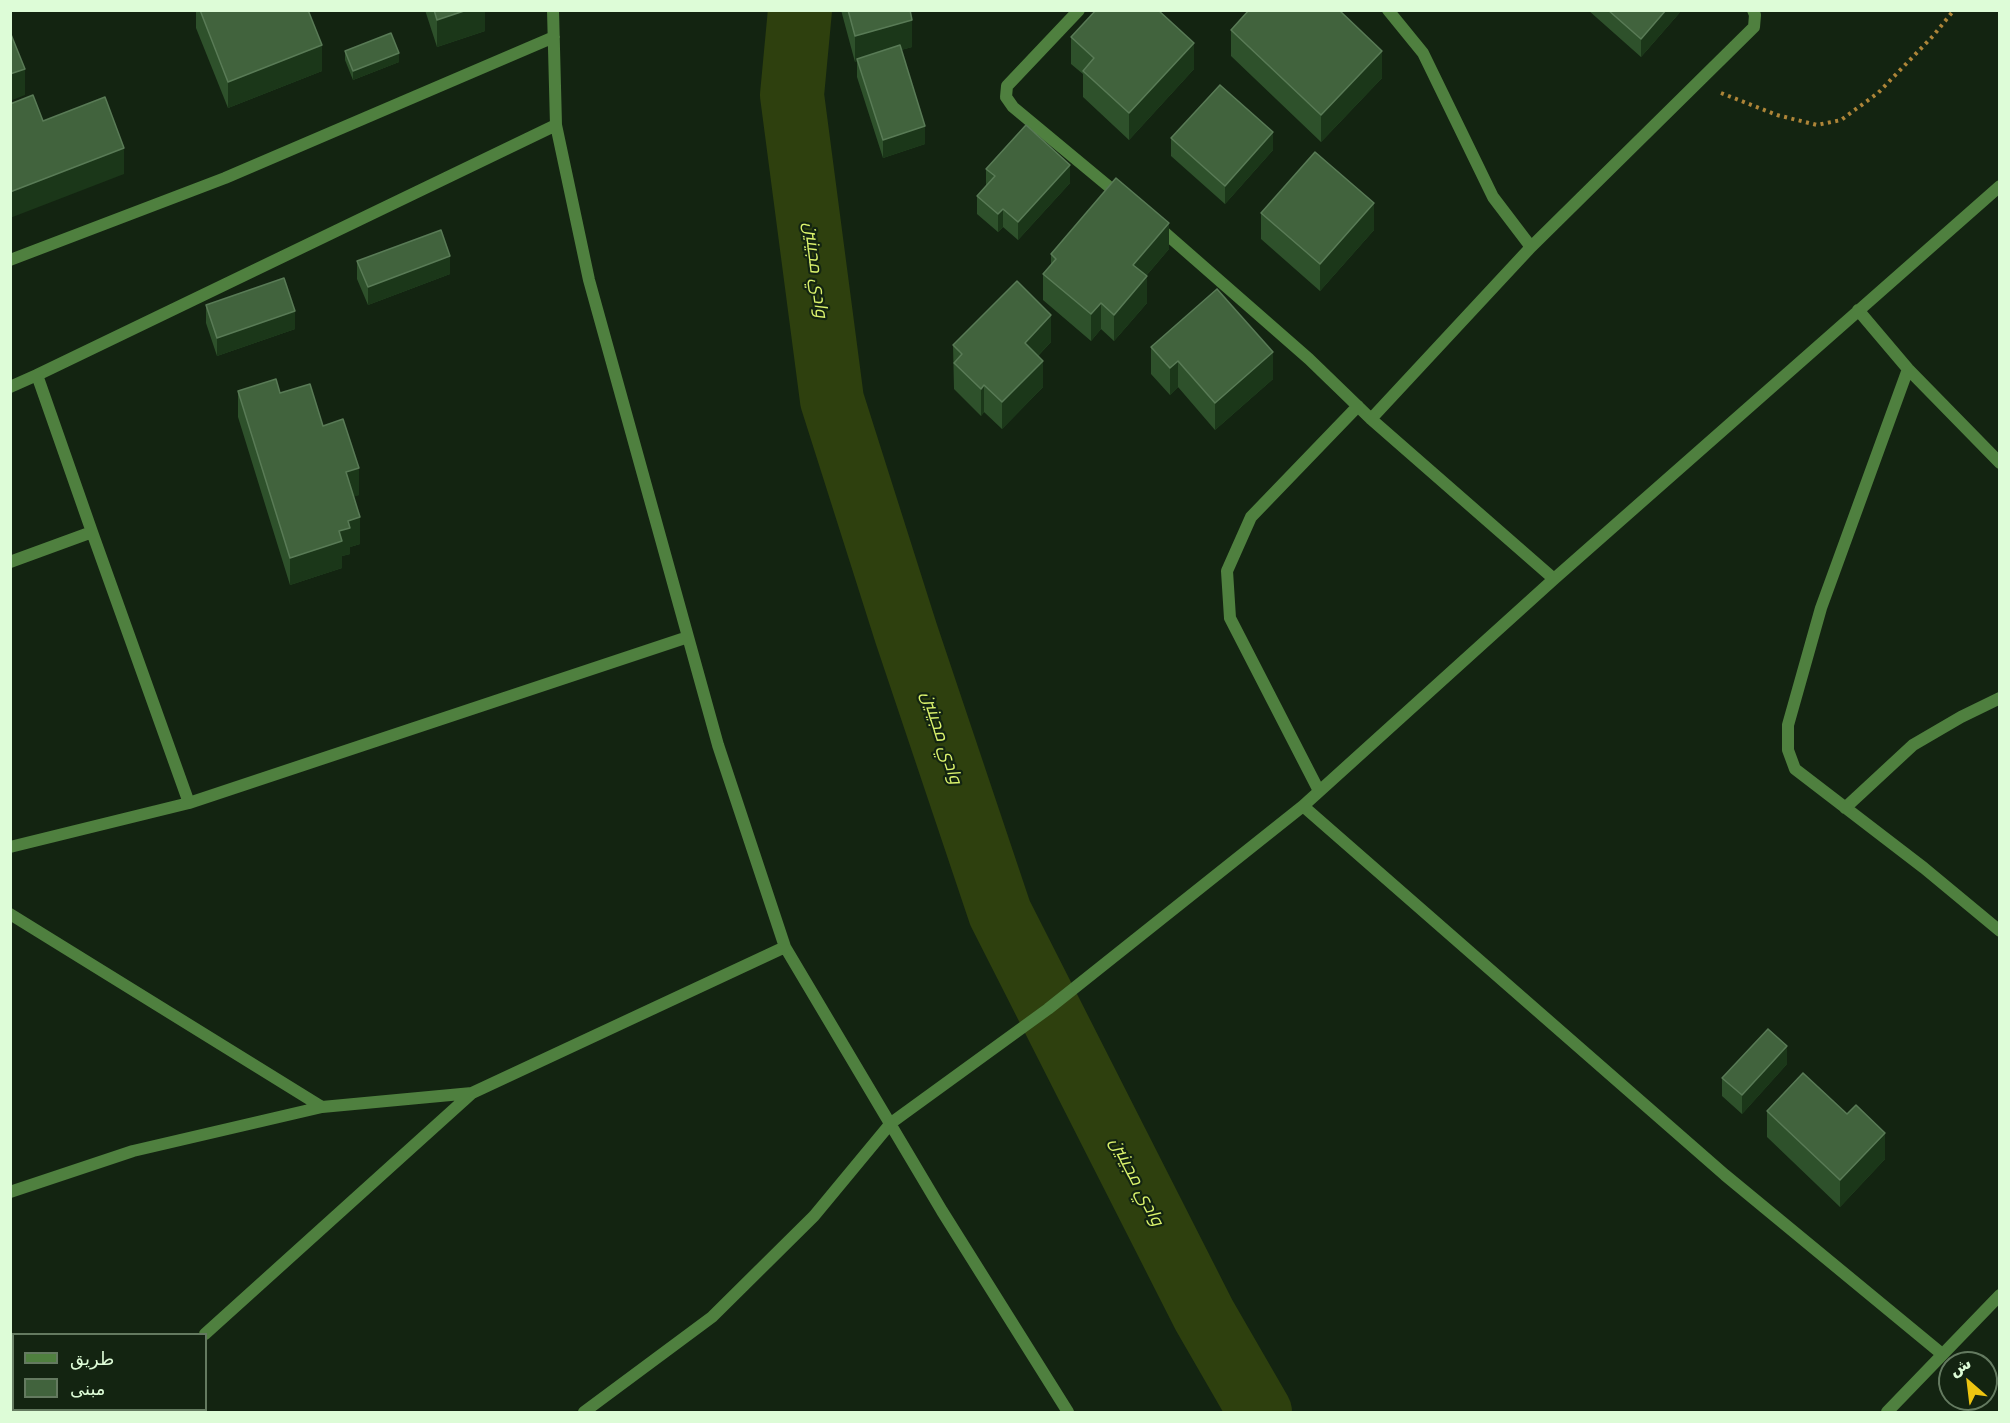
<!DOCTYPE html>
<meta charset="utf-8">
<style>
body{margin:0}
#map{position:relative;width:2010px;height:1423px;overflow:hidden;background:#132411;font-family:"DejaVu Sans",Cairo,sans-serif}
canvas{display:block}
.frame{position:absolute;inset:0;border:12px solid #ddfcd7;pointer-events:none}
.legend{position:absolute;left:12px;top:1333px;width:195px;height:78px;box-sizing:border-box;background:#132411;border:2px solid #647a60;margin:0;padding:8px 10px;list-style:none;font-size:18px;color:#ddfcd7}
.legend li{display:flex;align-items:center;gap:12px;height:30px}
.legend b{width:30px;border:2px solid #647a60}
.north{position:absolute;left:1938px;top:1351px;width:60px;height:60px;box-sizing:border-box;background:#132411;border:2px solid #647a60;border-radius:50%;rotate:332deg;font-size:16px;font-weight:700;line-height:24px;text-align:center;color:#ddfcd7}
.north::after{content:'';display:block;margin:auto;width:21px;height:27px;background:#edc411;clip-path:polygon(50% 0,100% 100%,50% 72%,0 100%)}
</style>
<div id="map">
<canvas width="2010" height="1423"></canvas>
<div class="frame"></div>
<ul class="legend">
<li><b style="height:8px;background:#4f803f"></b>طريق</li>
<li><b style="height:16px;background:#41633d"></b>مبنى</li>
</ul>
<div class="north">ش</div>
</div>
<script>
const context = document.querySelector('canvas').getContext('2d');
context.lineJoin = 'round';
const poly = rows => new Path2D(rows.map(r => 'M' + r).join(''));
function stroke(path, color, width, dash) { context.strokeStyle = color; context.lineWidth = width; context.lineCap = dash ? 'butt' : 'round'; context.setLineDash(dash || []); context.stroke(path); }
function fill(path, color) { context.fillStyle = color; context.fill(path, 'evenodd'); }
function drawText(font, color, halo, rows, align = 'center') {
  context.font = font + ' "DejaVu Sans",Cairo,sans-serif'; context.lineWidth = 4.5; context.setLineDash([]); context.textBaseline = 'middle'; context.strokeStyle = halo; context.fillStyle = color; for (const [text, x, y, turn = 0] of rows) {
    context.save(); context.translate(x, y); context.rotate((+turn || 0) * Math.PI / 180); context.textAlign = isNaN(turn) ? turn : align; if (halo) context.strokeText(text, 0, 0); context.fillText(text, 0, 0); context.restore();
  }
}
const river = poly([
 [800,10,792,95,832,400,906,633,1000,913,1204,1315,1260,1412]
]);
const path = poly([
 [1721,93,1777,115,1817,125,1841,120,1878,93,1933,36,1954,10]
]);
const street = poly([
 [553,10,556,125,589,280,718,745,785,947,942,1211,1068,1412],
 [1079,10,1007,86,1006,97,1013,107,1119,195],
 [1156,225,1309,359,1371,419,1554,579],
 [1531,247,1754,27,1755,15,1753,10],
 [10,260,225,178,554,37],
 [1858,310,1908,369,2000,463],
 [1908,369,1821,608,1788,725,1788,750,1795,769,1924,868,2000,931],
 [10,387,37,375],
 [1371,419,1531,247,1493,197,1423,53,1388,10],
 [10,562,92,532,37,375,556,125],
 [1319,791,1230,618,1227,571,1251,517,1358,406],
 [189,803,688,637],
 [1303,806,1725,1175,1942,1354],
 [1845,808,1913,745,1961,717,2000,698],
 [10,847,189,803,92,532],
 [10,914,322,1107],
 [10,1192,133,1151,322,1107,472,1093,785,947],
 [205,1334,472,1093],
 [119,1412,122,1410],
 [584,1412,712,1317,814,1216,891,1123,1048,1009,1303,806,1554,579,2000,186],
 [1887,1412,2000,1295]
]);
const wall = poly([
 [196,10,308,10,322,71,228,108,196,28],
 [425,10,485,10,485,31,437,47],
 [841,10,910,10,912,47,901,50,925,144,883,158,857,77,857,62,855,62],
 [1588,10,1682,10,1641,57],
 [1231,30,1382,78,1321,142,1231,56],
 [1071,37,1194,69,1129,140,1083,97,1083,74,1071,64],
 [345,51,399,62,353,80,345,60],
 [1171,138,1273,150,1225,204,1171,156],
 [986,169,1070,183,1018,240,1003,227,998,232,977,214,977,196,986,186],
 [1261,213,1374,230,1320,291,1261,239],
 [1169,249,1146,276,1147,303,1114,341,1101,329,1091,341,1043,300,1043,274,1051,265,1051,254],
 [357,261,450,274,368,305,357,279],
 [206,305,295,329,217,356,206,323],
 [1051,342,1038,356,1043,387,1002,429,984,412,981,416,954,389,953,345],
 [1151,347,1273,379,1215,430,1178,387,1170,395,1151,374],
 [238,391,280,393,323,426,359,495,354,496,360,544,350,547,350,554,342,556,342,568,290,585,238,417],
 [1787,1064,1742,1114,1722,1096,1722,1078],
 [1767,1111,1885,1159,1840,1207,1767,1137]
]);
const shadedWall = poly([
 [467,10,485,10,485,31,437,47,437,20],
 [1666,10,1682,10,1641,57,1641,39],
 [912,20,912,47,858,62,857,59,857,62,855,62,855,36],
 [1194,43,1194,69,1129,140,1129,113],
 [322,45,322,71,228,108,228,82],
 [1382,51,1382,78,1321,142,1321,115],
 [399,53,399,62,353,80,353,71],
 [25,69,25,95,10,101,10,74],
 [925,126,925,144,883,158,883,140],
 [1273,132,1273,150,1225,204,1225,186],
 [124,148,124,174,10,218,10,192],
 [1070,165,1070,183,1018,240,1018,222],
 [1374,203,1374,230,1320,291,1320,264],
 [1003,209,1003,227,998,232,998,214],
 [1169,223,1169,249,1133,291,1133,265],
 [450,256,450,274,368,305,368,287],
 [1147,276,1147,303,1114,341,1114,315],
 [1101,303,1101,329,1091,341,1091,314],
 [295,311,295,329,217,356,217,338],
 [1051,315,1051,342,1025,369,1025,343],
 [1273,352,1273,379,1215,430,1215,403],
 [1043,361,1043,387,1002,429,1002,402],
 [1178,361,1178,387,1170,395,1170,368],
 [984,385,984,412,981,416,981,389],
 [359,468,359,495,346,499,346,472],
 [360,517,360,544,350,547,350,554,342,556,342,568,290,585,290,558,339,531,348,521],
 [1787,1046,1787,1064,1742,1114,1742,1095],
 [1885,1133,1885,1159,1840,1207,1840,1180]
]);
const building = poly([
 [200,10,308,10,322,45,228,82,200,10],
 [434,10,467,10,437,20,434,10],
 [848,10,910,10,912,20,855,36,848,10],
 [1096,10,1158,10,1194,43,1129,113,1083,71,1094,58,1071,37,1096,10],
 [1249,10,1339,10,1382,51,1321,115,1231,30,1249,10],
 [1608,10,1666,10,1641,39,1608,10],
 [10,32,25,69,10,74,10,32],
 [391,33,399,53,353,71,345,51,391,33],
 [900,45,925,126,883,140,857,59,900,45],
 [1220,85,1273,132,1225,186,1171,138,1220,85],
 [33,95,43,121,105,97,124,148,10,192,10,104,33,95],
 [1026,125,1070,165,1018,222,1003,209,998,214,977,196,995,176,986,169,1026,125],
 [1315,152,1374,203,1320,264,1261,213,1315,152],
 [1116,178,1169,223,1133,265,1147,276,1114,315,1101,303,1091,314,1043,274,1056,259,1051,254,1116,178],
 [441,230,450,256,368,287,357,261,441,230],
 [284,278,295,311,217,338,206,305,284,278],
 [1017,281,1051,315,1025,343,1043,361,1002,402,984,385,981,389,954,363,962,354,953,345,1017,281],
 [1217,289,1273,352,1215,403,1178,361,1170,368,1151,347,1217,289],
 [276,379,280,393,310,384,323,426,343,419,359,468,346,472,360,517,348,521,350,528,339,531,342,541,290,558,238,391,276,379],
 [1768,1029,1787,1046,1742,1095,1722,1078,1768,1029],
 [1803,1073,1847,1114,1856,1105,1885,1133,1840,1180,1767,1111,1803,1073]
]);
const waterNames = [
 ["وادي مجينين",815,270,83],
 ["وادي مجينين",941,738,72],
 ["وادي مجينين",1136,1182,63]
];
stroke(river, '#2e400e', 64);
stroke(path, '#ae8538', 4, [3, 4.5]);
stroke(street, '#4f803f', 12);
fill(wall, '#2e512b');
fill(shadedWall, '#1b3719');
fill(building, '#41633d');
stroke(building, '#597b56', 1.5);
drawText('italic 18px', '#dcf46d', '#132411', waterNames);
</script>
